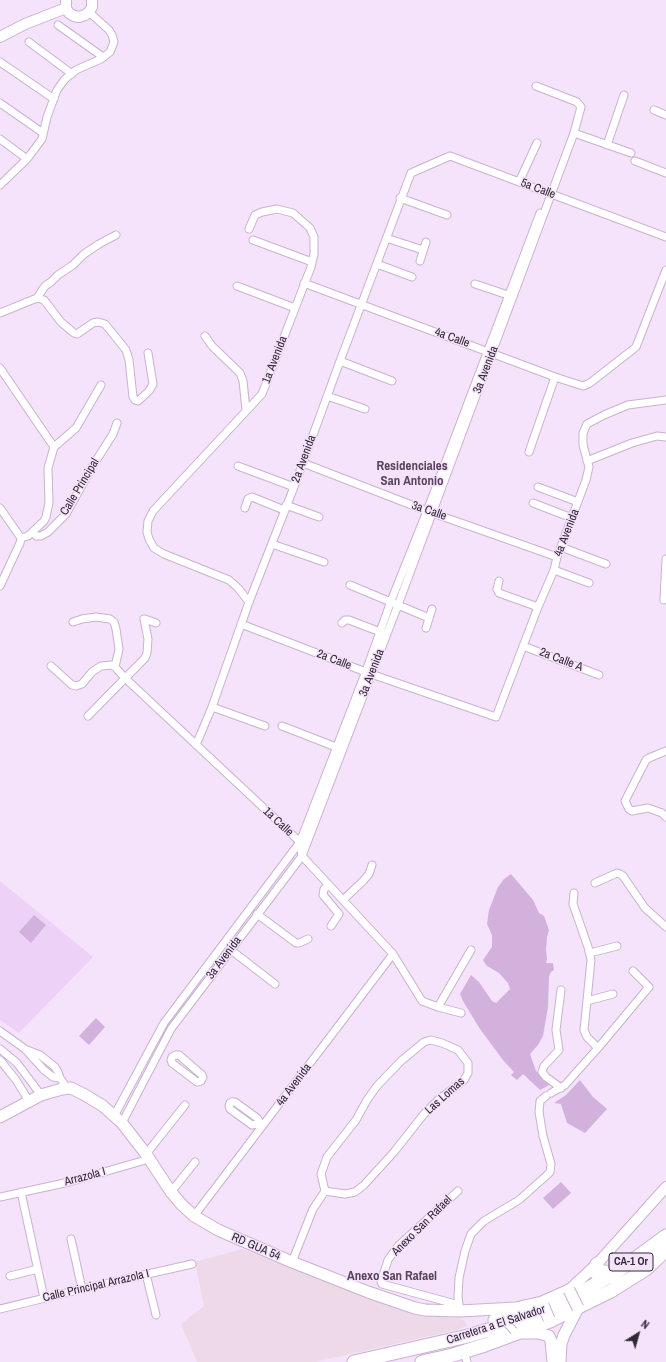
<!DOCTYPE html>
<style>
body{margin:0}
#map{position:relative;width:666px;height:1362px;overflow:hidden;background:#f5e2fb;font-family:"Archivo Narrow",sans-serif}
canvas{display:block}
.north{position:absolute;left:618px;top:1314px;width:40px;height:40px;-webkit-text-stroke:3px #f5e2fb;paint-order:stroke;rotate:37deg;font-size:11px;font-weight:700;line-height:16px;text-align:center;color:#312834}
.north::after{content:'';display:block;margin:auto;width:14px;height:18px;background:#312834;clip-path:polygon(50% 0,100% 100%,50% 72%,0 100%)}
</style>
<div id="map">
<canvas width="666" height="1362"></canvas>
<div class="north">N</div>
</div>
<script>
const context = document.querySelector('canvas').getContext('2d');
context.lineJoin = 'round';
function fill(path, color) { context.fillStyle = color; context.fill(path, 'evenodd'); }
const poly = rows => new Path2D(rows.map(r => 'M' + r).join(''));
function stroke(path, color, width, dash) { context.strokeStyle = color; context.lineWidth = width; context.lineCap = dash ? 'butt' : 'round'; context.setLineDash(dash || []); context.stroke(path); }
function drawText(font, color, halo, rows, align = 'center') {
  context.font = font + ' "Archivo Narrow",sans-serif'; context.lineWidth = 3; context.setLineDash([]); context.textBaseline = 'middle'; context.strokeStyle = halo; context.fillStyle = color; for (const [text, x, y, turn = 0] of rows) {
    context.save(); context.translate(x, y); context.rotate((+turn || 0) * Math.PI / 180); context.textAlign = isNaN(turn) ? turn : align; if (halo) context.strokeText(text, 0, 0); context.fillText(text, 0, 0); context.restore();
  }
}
const commercial = poly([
 [242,1249,337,1286,412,1313,462,1319,465,1321,467,1326,456,1330,315,1362,197,1362,181,1324,204,1306,195,1262]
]);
const built = poly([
 [0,881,93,957,19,1033,0,1020]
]);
const green = poly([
 [511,874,533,900,539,913,544,916,549,930,547,937,546,949,547,959,546,963,553,963,554,970,551,972,549,976,548,1007,543,1036,538,1045,530,1054,536,1071,551,1084,540,1090,523,1074,517,1080,511,1075,514,1072,503,1060,480,1029,463,1001,460,994,471,975,479,982,492,1001,496,1003,510,989,508,983,499,973,487,966,483,960,492,947,492,935,487,924,489,910,498,887,504,879],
 [34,915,46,925,31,943,19,932],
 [96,1018,105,1027,89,1045,79,1036],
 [580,1080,593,1097,607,1109,585,1133,567,1123,561,1104,554,1103,566,1095],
 [561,1182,571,1193,553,1209,543,1198]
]);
const street = poly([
 [58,25,103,57],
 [29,42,72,74],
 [0,62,54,99],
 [0,103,43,133],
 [654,110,666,115],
 [574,133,631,153],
 [0,139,27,159],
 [607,145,624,95],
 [635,161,666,173],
 [519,182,537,143],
 [0,185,27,159,42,139,47,117,57,90,65,79,76,70,101,59,110,52,114,42,112,35,109,30,89,12],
 [400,198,447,215],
 [386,238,423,250],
 [253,240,312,262],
 [420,261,426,242],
 [377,264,412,277],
 [304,283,555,377,583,386,590,383,636,347,666,270],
 [475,284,508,295],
 [237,286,295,308],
 [37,298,45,286,51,282,58,275,73,265,84,254,99,244,116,235],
 [0,313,37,298,44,300,61,322,74,333,77,334,93,323,98,322,105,324,126,350,129,360,133,397,135,400,138,401,149,391,153,384,148,353],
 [205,336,212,346,240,373,243,381,246,410],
 [340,361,392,381],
 [0,368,54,447],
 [327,396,365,409],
 [529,452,555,377],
 [587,461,632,443,657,436,666,437],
 [303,463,427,511,557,557],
 [238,466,294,487],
 [538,487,578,502],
 [533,503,572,518],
 [286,505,319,517],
 [0,508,21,538],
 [245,508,248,499,252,497,284,510],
 [33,532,36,536,41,536,48,532,66,514,92,467,113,434,117,423],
 [21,538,28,536,44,521,46,517,49,503,48,468,54,447,76,428,101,385],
 [272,544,324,562],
 [561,547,606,564],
 [554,570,589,583],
 [499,581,497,589,499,593,538,607],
 [350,585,429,618],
 [0,586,20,543,21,538],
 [664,600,666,559],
 [249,602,238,588,229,580,164,554,154,548,149,539,147,532,148,521,153,511,262,394,311,267,314,254,314,237,310,228,293,213,277,209,262,212,255,215,249,229],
 [73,622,82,619,96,617,110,619,114,622,116,629,119,649,115,667],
 [342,623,345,620,349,620,383,633],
 [241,624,371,674,496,717,538,607,554,570,557,557,586,480,589,467,583,445,583,433,587,424,604,415,628,405,666,400],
 [426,628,432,609],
 [523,646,599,675],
 [51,666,72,685,76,686,82,684,92,672,101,666,112,665,115,667,125,678,300,842,302,856,393,954,422,1001,438,1007,461,1013],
 [212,707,265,726],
 [88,716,145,658,147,653,148,639,144,619,145,619,156,623],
 [282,726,336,747],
 [196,745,212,707,249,602,294,487,340,361,411,173,450,156,666,237],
 [666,751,649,758,646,760,625,801,629,809,632,811,648,808,662,813,666,817],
 [595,883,617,873,620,874,623,876,645,908,666,927],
 [329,885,324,889,323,895,339,914,331,926],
 [574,893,573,904,588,947,591,960,584,1030,587,1037,598,1048],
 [344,899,363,881,369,874,372,865],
 [257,914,296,943,299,943,308,939],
 [231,950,275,984],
 [590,953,617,946],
 [587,1001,613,994],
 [438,1007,471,950],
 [0,1031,25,1049,44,1070,53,1077,60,1078],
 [0,1049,17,1063,41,1095],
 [27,1050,40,1055,55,1067,58,1072,60,1078,67,1088],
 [176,1055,179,1055,202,1075,203,1077,201,1081,197,1082,172,1063,171,1060,172,1057,176,1055],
 [0,1060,16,1080,29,1101],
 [561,1088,546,1077,542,1072,544,1066,559,1050,556,1030,561,990],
 [551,1093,565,1085,598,1048,649,987,633,971],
 [232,1102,235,1102,257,1118,259,1121,258,1124,252,1125,230,1109,229,1106,230,1103,232,1102],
 [114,1116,164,1023,300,842,366,671,391,601,427,511,540,213],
 [122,1123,171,1029,302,856,398,605,574,133,581,107,577,102,536,86],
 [146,1154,185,1105],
 [458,1191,398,1246,388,1260,381,1282,382,1284,459,1305],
 [21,1192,44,1298],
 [171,1192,195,1162],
 [0,1197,69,1182,149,1159],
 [194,1216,393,954],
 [71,1239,82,1289],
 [292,1262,313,1209,325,1191,321,1174,327,1157,356,1120,367,1100,377,1086,401,1061,424,1042,431,1040,442,1043,458,1050,468,1063,468,1073,464,1080,438,1100,424,1114,394,1152,364,1185,355,1192,345,1194,325,1191],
 [146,1274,156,1315],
 [10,1276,38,1269],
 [0,1309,82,1289,192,1264],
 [460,1311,458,1297,459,1278,465,1251,471,1234,484,1221,519,1200,546,1176,550,1172,551,1164,543,1136,539,1112,540,1101,546,1096],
 [464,1352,467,1362]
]);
const secondary = poly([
 [66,0,66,8,69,13,74,16,79,17,85,15,89,12,92,7,92,0],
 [0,37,25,24,66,8],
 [569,1290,597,1264,666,1187]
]);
const primary = poly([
 [0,1117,41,1095,62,1089,71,1088,85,1095,103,1106,122,1123,146,1154,171,1192,182,1205,194,1216,218,1230,292,1262,368,1292,415,1308,425,1310,460,1311,516,1308,542,1302,569,1290],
 [523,1333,538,1333,549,1336,551,1341,553,1362],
 [560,1362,561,1344,564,1335,578,1308]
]);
const highway = poly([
 [597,1264,594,1269,595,1272,598,1273,605,1272],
 [495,1320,525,1307],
 [354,1362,468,1336,522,1320,542,1311,565,1301,614,1274,666,1236],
 [422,1362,453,1355,485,1345,550,1321,611,1291,646,1269,666,1250]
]);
const streetBridge = poly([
 [503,1319,514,1331]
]);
const primaryBridge = poly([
 [569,1290,578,1308],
 [543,1305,549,1319]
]);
const shields = [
 [631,1262,44]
];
const shieldNames = [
 ["CA-1 Or",631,1262]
];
const streetNames = [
 ["5a Calle",538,189,21],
 ["4a Calle",452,338,20],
 ["1a Avenida",275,360,-69],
 ["3a Avenida",486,370,-69],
 ["2a Avenida",304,459,-70],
 ["Calle Principal",80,487,-59],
 ["3a Calle",429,511,19],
 ["4a Avenida",567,533,-69],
 ["2a Calle",334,660,21],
 ["2a Calle A",561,660,21],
 ["3a Avenida",372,673,-69],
 ["1a Calle",278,822,43],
 ["3a Avenida",224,958,-53],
 ["4a Avenida",294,1085,-53],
 ["Las Lomas",445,1096,-42],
 ["Arrazola I",85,1177,-15],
 ["Anexo San Rafael",422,1226,-45],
 ["RD GUA 54",256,1247,23],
 ["Calle Principal Arrazola I",96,1286,-13],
 ["Carretera a El Salvador",496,1325,-18]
];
const neighbourhoodNames = [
 ["Residenciales",412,467],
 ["San Antonio",412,482],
 ["Anexo San Rafael",392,1277]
];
fill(commercial, '#edd9e8');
fill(built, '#eed1f7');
fill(green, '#d2b2dd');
stroke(street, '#c9b2d0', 9);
stroke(secondary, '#c9b2d0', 12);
stroke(primary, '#c9b2d0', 13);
stroke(highway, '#c9b2d0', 15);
stroke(street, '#fff', 7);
stroke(secondary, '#fff', 10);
stroke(primary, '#fff', 11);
stroke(highway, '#fff', 13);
stroke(streetBridge, '#c9b2d0', 9, []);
stroke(primaryBridge, '#c9b2d0', 13, []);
stroke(streetBridge, '#fff', 7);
stroke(primaryBridge, '#fff', 11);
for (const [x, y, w] of shields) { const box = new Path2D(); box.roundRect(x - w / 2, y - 9, w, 18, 3); context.fillStyle = '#f5e2fb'; context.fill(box); stroke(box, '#312834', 1); }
drawText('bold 11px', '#312834', null, shieldNames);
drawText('12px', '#312834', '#f5e2fb', streetNames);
drawText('bold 13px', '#58445e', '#f5e2fb', neighbourhoodNames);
</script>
